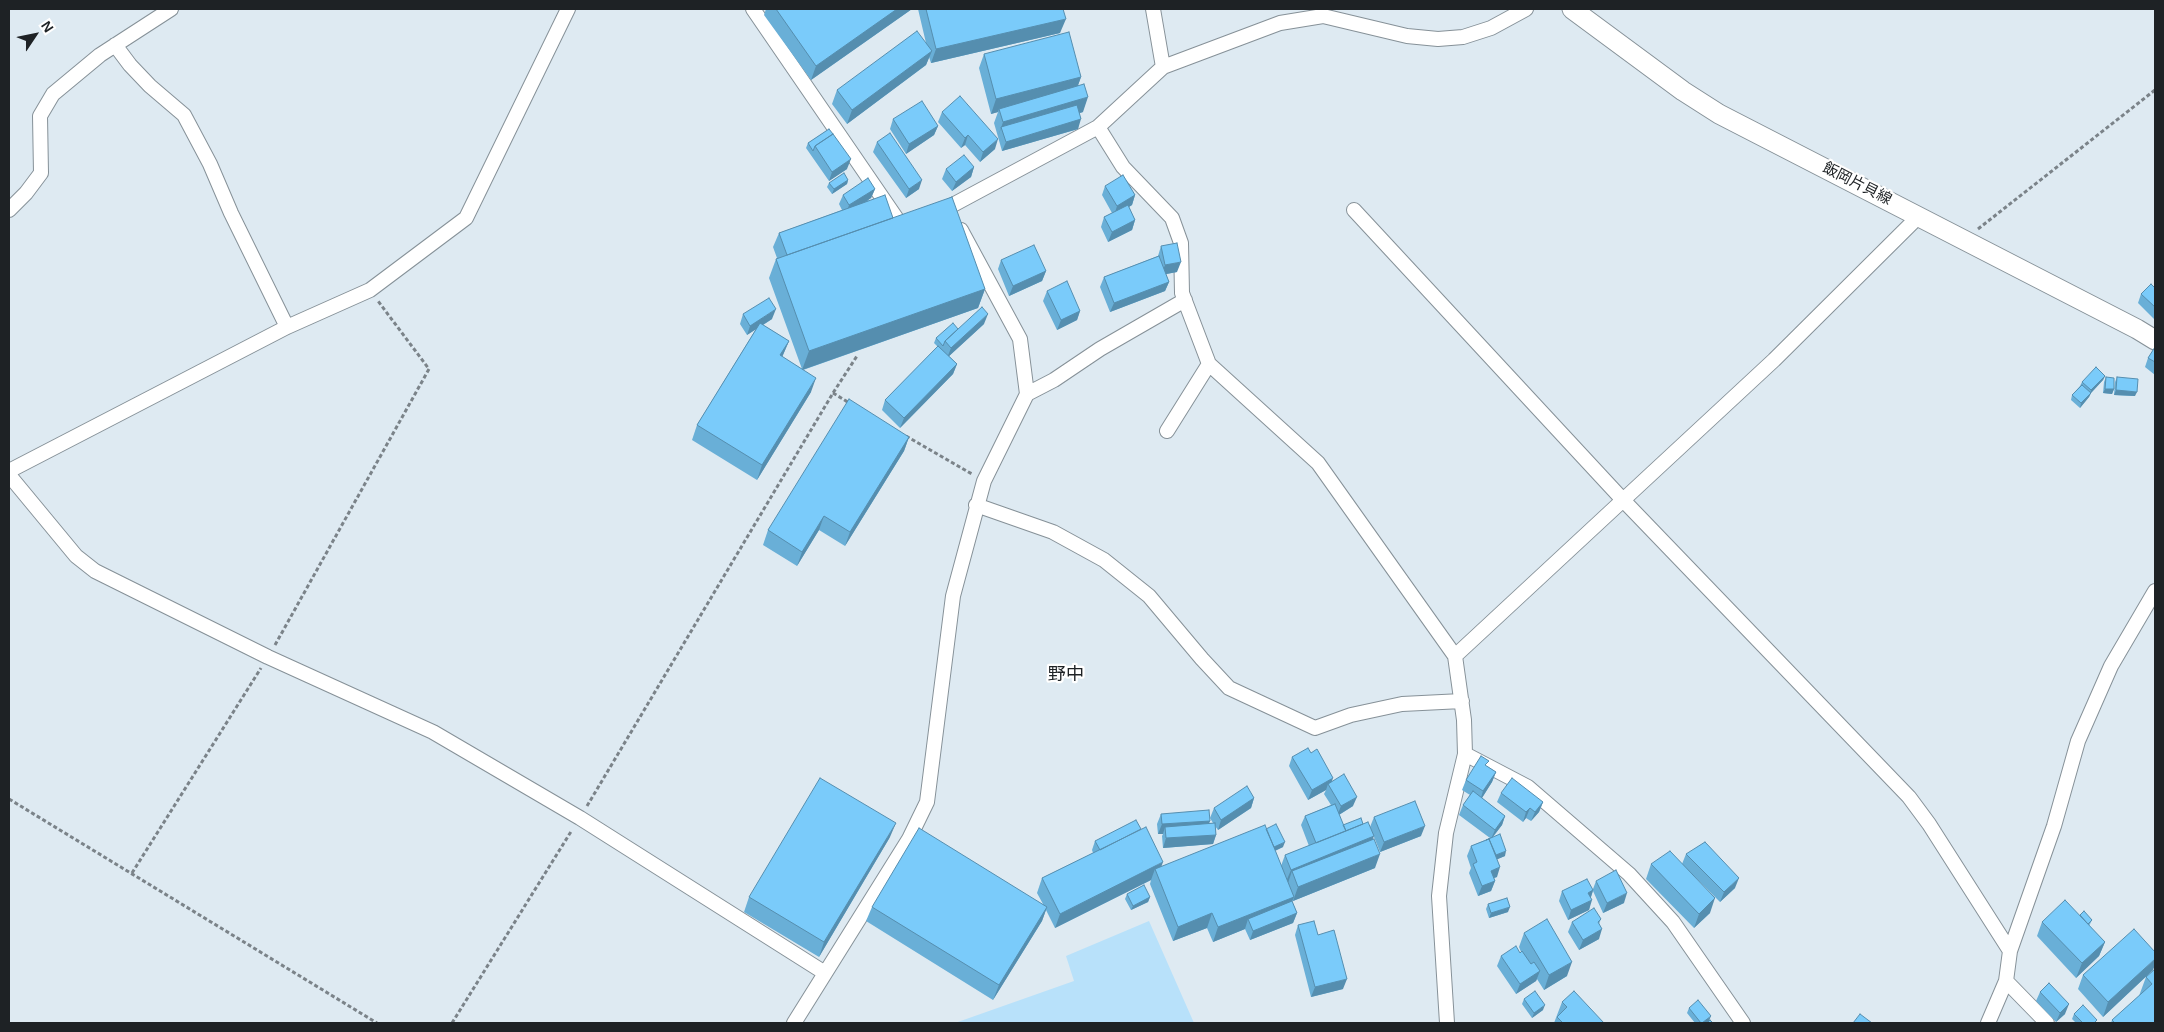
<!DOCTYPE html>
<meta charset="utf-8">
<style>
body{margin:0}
#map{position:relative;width:2164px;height:1032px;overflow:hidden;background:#deeaf2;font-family:Arial,sans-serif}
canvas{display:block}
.frame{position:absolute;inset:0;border:10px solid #1e2225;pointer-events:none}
.north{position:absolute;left:10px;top:10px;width:50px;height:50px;-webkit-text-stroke:4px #fff;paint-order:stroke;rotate:56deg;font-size:14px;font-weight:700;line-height:20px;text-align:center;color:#1e2225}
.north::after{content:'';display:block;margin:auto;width:18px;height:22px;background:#1e2225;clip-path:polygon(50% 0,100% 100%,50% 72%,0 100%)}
</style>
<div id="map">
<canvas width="2164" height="1032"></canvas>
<div class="frame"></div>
<div class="north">N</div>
</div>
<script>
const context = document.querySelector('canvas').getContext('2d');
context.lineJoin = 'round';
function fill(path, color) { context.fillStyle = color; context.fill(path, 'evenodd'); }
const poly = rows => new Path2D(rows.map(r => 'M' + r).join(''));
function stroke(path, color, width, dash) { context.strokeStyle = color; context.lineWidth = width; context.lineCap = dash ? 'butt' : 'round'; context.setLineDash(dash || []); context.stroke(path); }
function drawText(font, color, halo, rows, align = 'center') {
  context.font = font + ' Arial,"Noto Sans JP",sans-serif'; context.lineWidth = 4.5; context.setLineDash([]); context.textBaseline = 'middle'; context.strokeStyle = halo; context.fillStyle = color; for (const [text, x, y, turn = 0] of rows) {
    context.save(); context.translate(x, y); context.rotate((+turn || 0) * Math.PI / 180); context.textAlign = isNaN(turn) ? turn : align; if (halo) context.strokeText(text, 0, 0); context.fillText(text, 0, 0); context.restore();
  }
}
const green = poly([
 [1149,921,1194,1023,955,1023,1074,981,1066,956]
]);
const path = poly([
 [1978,229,2155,90],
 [833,393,851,404],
 [906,436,972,474],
 [275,645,429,369,378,301],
 [9,799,377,1023],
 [587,806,833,393,857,356],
 [132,873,261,668],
 [452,1023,572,830]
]);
const street = poly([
 [753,9,901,225,908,222],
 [1153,9,1163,67],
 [115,45,130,65,150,86,184,115,210,164,231,213,287,327],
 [1098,127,1123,167,1172,218,1181,243,1182,293,1209,364,1167,431],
 [9,210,26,193,41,173,40,116,53,94,100,55,171,9],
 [1354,210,1623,500,1909,797,1929,824,2010,951],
 [938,211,949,207,1098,127,1163,67,1280,23,1323,16,1407,36,1438,39,1463,37,1491,28,1526,9],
 [1209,364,1318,463,1455,656],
 [1027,394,1054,380,1100,349,1185,300],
 [9,471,287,327,370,290,466,218,568,9],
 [9,475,76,556,95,571,268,657,433,732,580,818,825,973],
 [976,505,1053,532,1104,560,1149,596,1202,659,1229,688,1315,728,1351,715,1402,704,1462,701],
 [1465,754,1528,787,1629,874,1673,922,1743,1023],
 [2006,981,2047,1023],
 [794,1023,909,839,927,802,953,596,984,481,1027,394,1020,339,961,230],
 [1447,1023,1439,896,1446,833,1465,754,1464,720,1455,656,1774,360,1919,216],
 [1988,1023,2006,981,2010,951,2054,826,2078,741,2111,666,2155,591]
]);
const secondary = poly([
 [1572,9,1683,91,1719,114,2137,329,2155,340]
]);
const wall = poly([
 [766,9,912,9,811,80,764,15],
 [918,9,1063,9,1060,33,931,63,929,57,926,65,847,124,832,104,837,90,926,43],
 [984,54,1081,77,1078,85,1083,112,1080,113,1078,129,1002,151,994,123,998,112,991,114,979,68],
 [942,112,995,149,980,162,965,145,961,148,938,122],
 [893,119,938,126,934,135,906,154,890,129],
 [829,129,847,169,829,181,806,148,808,143],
 [877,142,919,189,906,198,873,152],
 [974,167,971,177,952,191,942,179,946,169],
 [848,180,847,184,832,194,827,187,829,183],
 [1105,186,1135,195,1132,205,1129,207,1135,220,1132,230,1108,242,1101,227,1104,217,1112,213,1102,195],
 [875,189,871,198,868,200,893,218,985,289,978,308,803,370,811,392,757,480,692,440,697,425,756,329,747,335,740,324,743,314,772,319,763,325,789,341,782,357,802,369,769,278,776,259,777,258,773,247,779,233,842,210,839,204,843,195],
 [1161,246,1177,272,1166,274,1169,282,1165,291,1110,312,1100,287,1104,277,1158,256],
 [1001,260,1046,271,1042,281,1009,296,998,269],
 [2155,288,2155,320,2138,303,2141,294],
 [1047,291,1080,311,1077,320,1057,330,1043,301],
 [984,324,949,356,957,364,953,374,900,428,882,410,885,400,938,347,934,343,936,338,958,329],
 [2155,347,2155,375,2145,367,2148,358],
 [2105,376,2103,380,2091,393,2089,397,2080,408,2071,400,2072,395,2080,386,2082,382],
 [2106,377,2114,389,2112,394,2103,393,2104,382],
 [2117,377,2135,396,2114,395,2115,382],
 [909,437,904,451,845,546,819,530,797,566,763,545,768,530],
 [1311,753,1332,781,1353,806,1339,815,1343,825,1363,824,1372,839,1375,868,1293,901,1292,900,1292,901,1297,913,1293,923,1250,940,1245,929,1213,942,1207,928,1173,941,1150,884,1151,880,1055,928,1046,910,1042,921,993,1000,866,921,872,907,1043,904,1037,893,1042,878,1093,853,1092,850,1095,841,1161,867,1266,829,1283,847,1275,851,1281,866,1285,855,1309,846,1301,825,1305,816,1331,805,1324,794,1326,790,1308,800,1289,766,1292,757],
 [1487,766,1496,772,1492,782,1482,798,1505,816,1502,825,1493,837,1505,856,1497,859,1497,877,1494,878,1495,881,1491,891,1478,896,1469,873,1471,868,1467,856,1471,846,1490,838,1459,815,1463,805,1470,795,1462,790,1466,780],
 [1501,793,1543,802,1539,812,1531,821,1526,818,1523,822,1497,802],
 [1254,798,1251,808,1218,830,1215,826,1216,835,1213,844,1163,848,1162,836,1163,834,1158,834,1157,824,1161,814,1210,821,1209,823,1213,823,1210,818,1214,808],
 [1374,817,1421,836,1380,852,1370,827],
 [890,837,819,957,744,912,749,897],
 [1686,854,1735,888,1720,902,1682,864],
 [1651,864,1710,913,1694,928,1646,879],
 [1596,881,1624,903,1603,913,1593,891,1591,897,1589,910,1568,920,1559,901,1562,891,1593,889],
 [1127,894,1150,897,1148,902,1131,910,1125,899],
 [1488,904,1508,912,1489,918,1486,909],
 [2080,915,2092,920,2089,926,2105,942,2099,956,2076,978,2037,936,2042,922],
 [1601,919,1599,924,1599,939,1579,950,1568,932,1572,922],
 [1298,925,1318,935,1343,989,1311,997,1295,935],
 [1524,933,1567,976,1544,990,1537,979,1536,981,1516,994,1497,966,1501,956,1520,953,1521,952,1519,947],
 [2155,969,2155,1023,2111,1023,2112,1020,2139,996,2146,977],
 [2153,970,2103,1017,2078,989,2083,975],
 [2040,992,2065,1014,2056,1022,2036,1001],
 [1524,999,1543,1010,1532,1018,1522,1004],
 [1562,1002,1604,1023,1554,1023],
 [1689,1008,1709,1021,1713,1023,1695,1023,1687,1013],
 [2074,1014,2096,1023,2076,1023,2072,1019]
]);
const shadedWall = poly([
 [897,9,912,9,811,80,816,66],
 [1066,19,1060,33,931,63,936,49],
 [932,51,926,65,847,124,852,110],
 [1081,77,1076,91,999,109,998,112,991,114,996,99],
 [1088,97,1083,112,1004,135,1001,127,998,137,1003,122],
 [1081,119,1078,129,1002,151,1006,142],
 [938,126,934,135,906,154,909,144],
 [968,135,965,145,961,148,965,138],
 [998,139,995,149,980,162,983,152],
 [851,159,847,169,829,181,832,172],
 [974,167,971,177,952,191,956,182],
 [848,180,847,184,832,194,834,189],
 [922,180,919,189,906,198,909,189],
 [875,189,871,198,846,215,849,205],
 [1135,195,1132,205,1114,216,1117,206],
 [1135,220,1132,230,1108,242,1112,232],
 [1181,262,1177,272,1161,275,1165,265],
 [1046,271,1042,281,1009,296,1013,286],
 [1169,282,1165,291,1110,312,1114,303],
 [985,289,978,308,802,370,809,351],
 [776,309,772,319,747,335,750,326],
 [1080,311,1077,320,1057,330,1061,320],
 [988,314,984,324,947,358,951,348],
 [789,341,783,355,775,370,780,355],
 [957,364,953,374,900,428,904,418],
 [2105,376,2103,380,2091,393,2089,397,2080,408,2081,403,2090,394,2091,390],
 [816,378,811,392,757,480,762,465],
 [2105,389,2114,389,2112,394,2103,393],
 [2116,390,2137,392,2135,396,2114,395],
 [909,437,904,451,845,546,850,532],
 [824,516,819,530,797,566,802,552],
 [1496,772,1492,782,1480,801,1483,791],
 [1333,778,1330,787,1328,784,1326,790,1308,800,1312,790],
 [1357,797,1353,806,1337,816,1341,806],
 [1254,798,1251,808,1218,830,1221,820],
 [1543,802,1539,812,1531,821,1535,812],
 [1530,808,1526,818,1523,822,1526,812],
 [1505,816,1502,825,1491,839,1495,830],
 [1210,821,1206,830,1165,827,1163,834,1158,834,1162,824],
 [896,823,890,837,819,957,824,942],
 [1425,826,1421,836,1380,852,1384,842],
 [1216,835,1213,844,1163,848,1166,838],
 [1374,836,1368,851,1292,871,1288,883,1285,884,1291,870],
 [1285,842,1283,847,1270,853,1272,848],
 [1506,851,1505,856,1491,862,1492,857],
 [1380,854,1375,868,1293,901,1298,887],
 [1163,862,1158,876,1155,869,1151,880,1055,928,1060,914],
 [1500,867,1497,877,1487,880,1491,871],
 [1739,878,1735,888,1720,902,1724,892],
 [1495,881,1491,891,1478,896,1482,886],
 [1593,890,1590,900,1588,893],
 [1627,893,1624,903,1603,913,1607,903],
 [1150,897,1148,902,1131,910,1133,906],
 [1294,897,1288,911,1248,919,1245,929,1213,942,1218,927],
 [1715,898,1710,913,1694,928,1699,914],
 [1592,900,1589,910,1568,920,1571,910],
 [1047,907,1042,921,993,1000,999,985],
 [1510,907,1508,912,1489,918,1491,913],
 [1212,913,1207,928,1173,941,1178,927],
 [1297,913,1293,923,1250,940,1253,931],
 [1602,929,1599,939,1579,950,1583,940],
 [2105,942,2099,956,2076,978,2082,963],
 [2155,959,2155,965,2153,970,2103,1017,2108,1002],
 [1572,962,1567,976,1544,990,1549,975],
 [1540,971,1536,981,1516,994,1520,984],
 [1347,979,1343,989,1311,997,1315,987],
 [2069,1004,2065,1014,2056,1022,2060,1013],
 [1545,1005,1543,1010,1532,1018,1534,1013],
 [1711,1016,1709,1021,1707,1023,1702,1023]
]);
const building = poly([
 [776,9,897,9,816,66,776,9],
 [926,9,1063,9,1066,19,936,49,926,9],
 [917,31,932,51,852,110,837,90,917,31],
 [1069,32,1081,77,996,99,984,54,1069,32],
 [1084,84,1088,97,1003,122,999,109,1084,84],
 [960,96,998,139,983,152,968,135,965,138,942,112,960,96],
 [922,101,938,126,909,144,893,119,922,101],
 [1077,105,1081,119,1006,142,1001,127,1077,105],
 [829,129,833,134,815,146,813,151,808,143,829,129],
 [890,133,922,180,909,189,877,142,890,133],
 [833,134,851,159,832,172,815,146,833,134],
 [964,155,974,167,956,182,946,169,964,155],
 [844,173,848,180,834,189,829,183,844,173],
 [1123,175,1135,195,1117,206,1105,186,1123,175],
 [868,178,875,189,849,205,843,195,868,178],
 [885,195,893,218,787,255,779,233,885,195],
 [952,197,985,289,809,351,776,259,952,197],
 [1128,205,1135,220,1112,232,1104,217,1128,205],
 [1177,243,1181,262,1165,265,1161,246,1177,243],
 [1034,245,1046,271,1013,286,1001,260,1034,245],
 [1159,256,1169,282,1114,303,1104,277,1159,256],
 [1067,281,1080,311,1061,320,1047,291,1067,281],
 [2151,284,2155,288,2155,307,2141,294,2151,284],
 [769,298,776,309,750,326,743,314,769,298],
 [982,307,988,314,951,348,945,341,982,307],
 [760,323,789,341,780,355,816,378,762,465,697,425,760,323],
 [953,323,958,329,945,341,943,346,936,338,953,323],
 [938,346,957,364,904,418,885,400,938,346],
 [2155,347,2155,362,2148,358,2155,347],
 [2096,367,2105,376,2091,390,2082,382,2096,367],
 [2106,377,2114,378,2114,389,2105,389,2106,377],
 [2117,377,2138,379,2137,392,2116,390,2117,377],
 [2082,385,2091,393,2081,403,2072,395,2082,385],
 [849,399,909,437,850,532,824,516,802,552,768,530,849,399],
 [1308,748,1311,753,1317,749,1333,778,1312,790,1292,757,1308,748],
 [1481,756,1489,761,1485,765,1496,772,1483,791,1466,780,1481,756],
 [1344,774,1357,797,1341,806,1328,784,1344,774],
 [820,778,896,823,824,942,749,897,820,778],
 [1512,778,1543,802,1535,812,1530,808,1526,812,1501,793,1512,778],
 [1247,786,1254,798,1221,820,1214,808,1247,786],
 [1473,791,1505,816,1495,830,1463,805,1473,791],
 [1415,801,1425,826,1384,842,1374,817,1415,801],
 [1335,804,1346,831,1316,843,1305,816,1335,804],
 [1209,810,1210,821,1162,824,1161,814,1209,810],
 [1361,818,1363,824,1346,831,1343,825,1361,818],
 [1136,820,1141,829,1100,850,1095,841,1136,820],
 [1368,822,1374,836,1291,870,1285,855,1368,822],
 [1215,823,1216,835,1166,838,1165,827,1215,823],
 [1276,824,1285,842,1274,847,1266,829,1276,824],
 [1265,825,1294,897,1218,927,1212,913,1178,927,1155,869,1265,825],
 [1146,827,1163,862,1060,914,1042,878,1146,827],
 [919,828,1047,907,999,985,872,907,919,828],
 [1500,834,1506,851,1496,855,1489,839,1486,840,1500,834],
 [1374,839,1380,854,1298,887,1292,871,1374,839],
 [1489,839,1500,867,1491,871,1495,881,1482,886,1473,864,1477,862,1471,846,1489,839],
 [1705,842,1739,878,1724,892,1686,854,1705,842],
 [1670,851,1715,898,1699,914,1651,864,1670,851],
 [1616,870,1627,893,1607,903,1596,881,1616,870],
 [1587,879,1593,890,1588,893,1592,900,1571,910,1562,891,1587,879],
 [1144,885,1150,897,1133,906,1127,894,1144,885],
 [1507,898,1510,907,1491,913,1488,904,1507,898],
 [2065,900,2105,942,2082,963,2042,922,2065,900],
 [1292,901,1297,913,1253,931,1248,919,1292,901],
 [1594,908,1601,919,1598,922,1602,929,1583,940,1572,922,1594,908],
 [2084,911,2092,920,2088,924,2080,915,2084,911],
 [1547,919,1572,962,1549,975,1524,933,1547,919],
 [1314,921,1318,935,1334,930,1347,979,1315,987,1298,925,1314,921],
 [2134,929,2155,952,2155,959,2108,1002,2083,975,2134,929],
 [1516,946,1520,953,1522,951,1531,964,1534,962,1540,971,1520,984,1501,956,1516,946],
 [2155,969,2155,1023,2115,1023,2112,1020,2152,984,2146,977,2155,969],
 [2049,983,2069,1004,2060,1013,2040,992,2049,983],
 [1535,991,1545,1005,1534,1013,1524,999,1535,991],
 [1574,991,1604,1023,1563,1023,1557,1017,1567,1007,1562,1002,1574,991],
 [1698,1000,1711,1016,1702,1023,1701,1023,1689,1008,1698,1000],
 [2083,1005,2097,1020,2094,1023,2083,1023,2074,1014,2083,1005],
 [1860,1014,1872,1023,1853,1023,1860,1014],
 [1710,1020,1713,1023,1707,1023,1710,1020]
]);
const streetNames = [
 ["飯岡片貝線",1857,184,27]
];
const quarterNames = [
 ["野中",1066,675]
];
fill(green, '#b8e1fa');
stroke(street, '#869198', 16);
stroke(secondary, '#869198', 21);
stroke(path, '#7b8389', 3, [4, 2.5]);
stroke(street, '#fff', 14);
stroke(secondary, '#fff', 19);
fill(wall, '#69afd7');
fill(shadedWall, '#558eaf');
fill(building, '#7acbfa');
stroke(building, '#558eaf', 1);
drawText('15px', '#1e2225', '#fff', streetNames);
drawText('18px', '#1e2225', '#fff', quarterNames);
</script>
